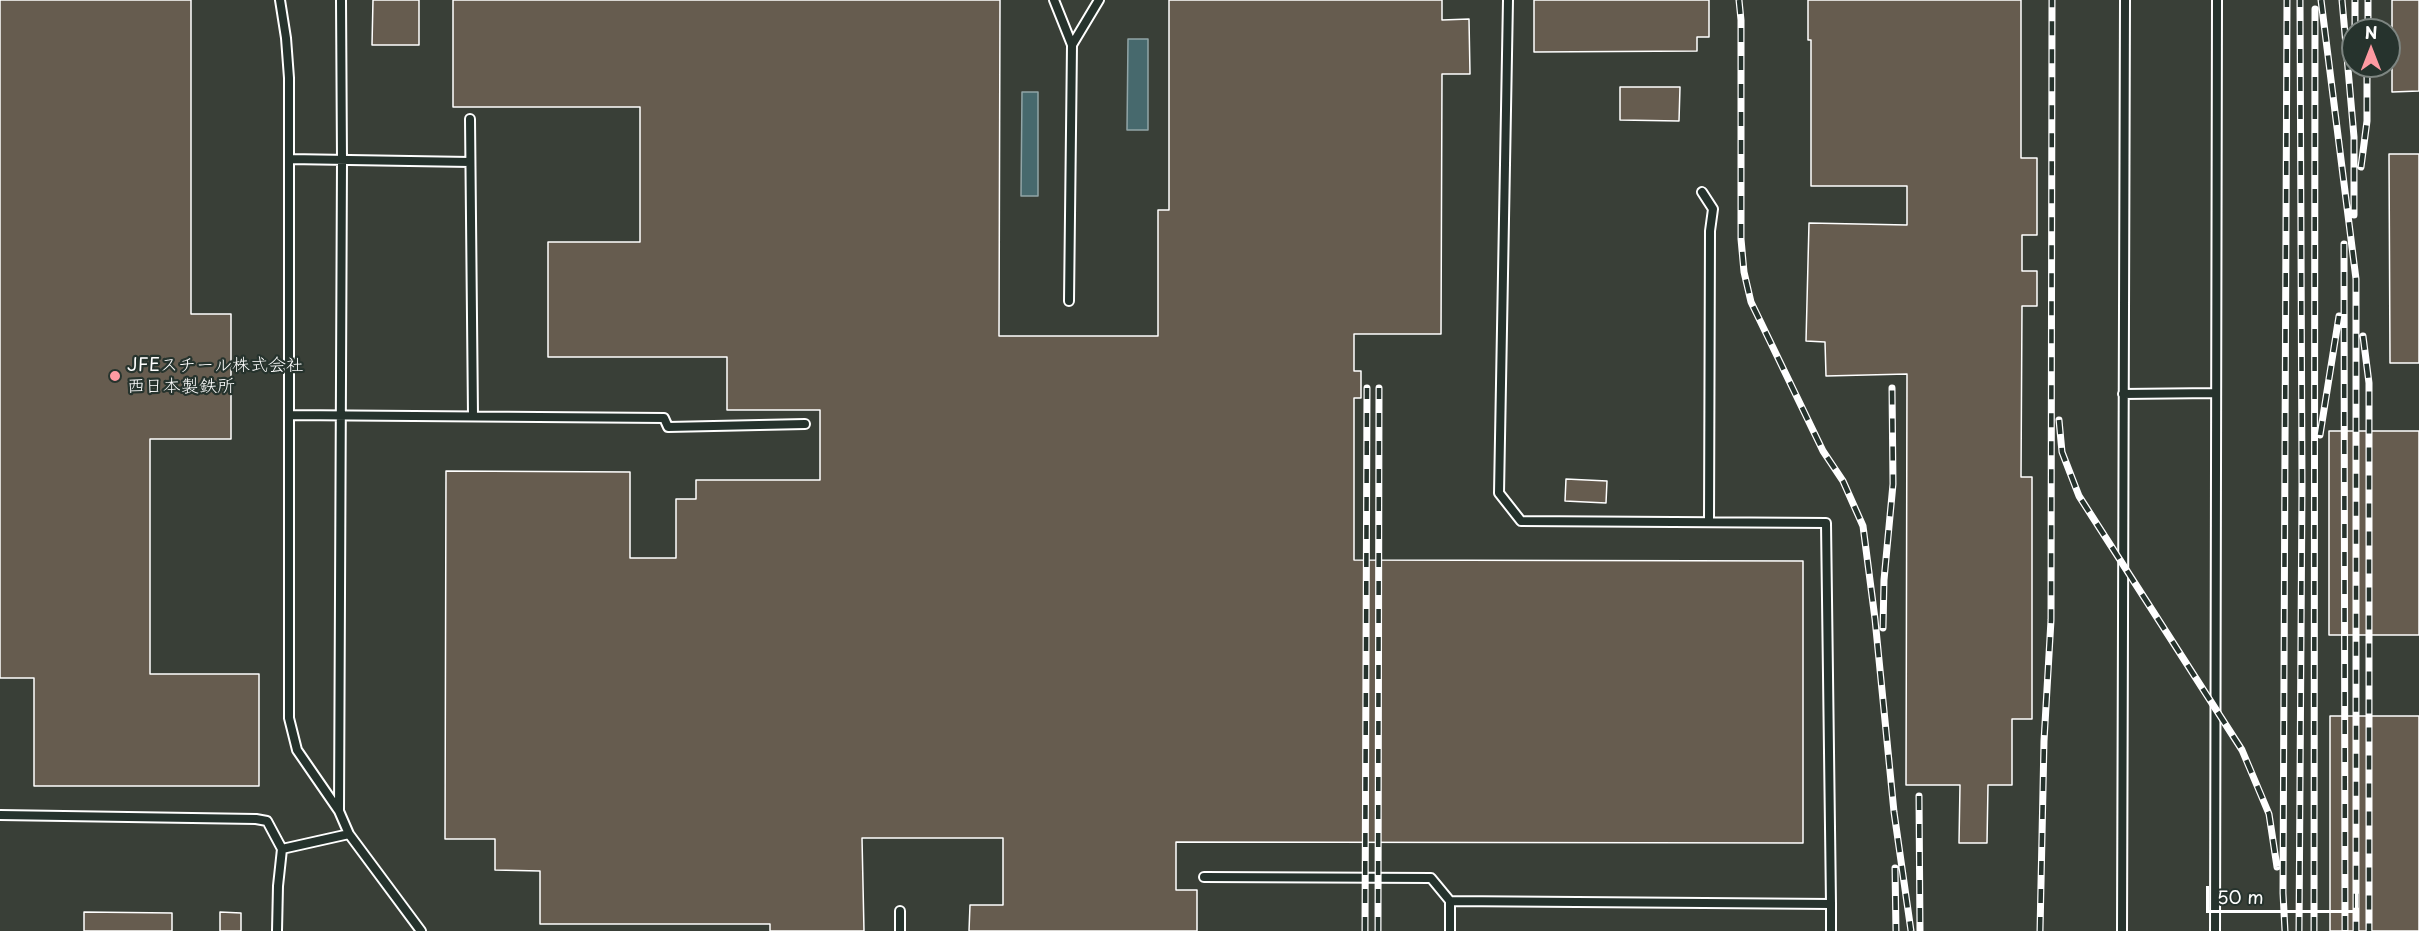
<!DOCTYPE html>
<meta charset="utf-8">
<style>
body{margin:0}
#map{position:relative;width:2419px;height:931px;overflow:hidden;background:#26332d;font-family:"Playpen Sans",sans-serif}
canvas{display:block}
.north{position:absolute;left:2341px;top:18px;width:60px;height:60px;box-sizing:border-box;background:#26332d;border:2px solid #7d8581;border-radius:50%;rotate:0deg;font-size:16px;font-weight:700;line-height:24px;text-align:center;color:#fff}
.north::after{content:'';display:block;margin:auto;width:21px;height:27px;background:#ff9aa2;clip-path:polygon(50% 0,100% 100%,50% 72%,0 100%)}
.scale{position:absolute;left:2206px;top:886px;width:152px;height:27px;box-sizing:border-box;border:3px solid #fff;border-top:0;padding-left:8px;font-size:18px;line-height:21px;white-space:nowrap;color:#fff;-webkit-text-stroke:4px #26332d;paint-order:stroke}
</style>
<div id="map">
<canvas width="2419" height="931"></canvas>
<div class="north">N</div>
<div class="scale">50 m</div>
</div>
<script>
const context = document.querySelector('canvas').getContext('2d');
context.lineJoin = 'round';
function fill(path, color) { context.fillStyle = color; context.fill(path, 'evenodd'); }
const poly = rows => new Path2D(rows.map(r => 'M' + r).join(''));
function stroke(path, color, width, dash) { context.strokeStyle = color; context.lineWidth = width; context.lineCap = dash ? 'butt' : 'round'; context.setLineDash(dash || []); context.stroke(path); }
function drawText(font, color, halo, rows, align = 'center') {
  context.font = font + ' "Playpen Sans","Klee One",sans-serif'; context.lineWidth = 4.5; context.setLineDash([]); context.textBaseline = 'middle'; context.strokeStyle = halo; context.fillStyle = color; for (const [text, x, y, turn = 0] of rows) {
    context.save(); context.translate(x, y); context.rotate((+turn || 0) * Math.PI / 180); context.textAlign = isNaN(turn) ? turn : align; if (halo) context.strokeText(text, 0, 0); context.fillText(text, 0, 0); context.restore();
  }
}
const built = poly([
 [0,0,2419,0,2419,931,0,931],
 [2353,30,2389,30,2389,66,2353,66]
]);
const water = poly([
 [1128,39,1148,39,1148,130,1127,130,1128,39],
 [1022,92,1038,92,1038,196,1021,196,1022,92]
]);
const building = poly([
 [0,0,191,0,191,314,231,314,231,439,150,439,150,674,259,674,259,786,34,786,34,678,0,678,0,0],
 [373,0,419,0,419,45,372,45,373,0],
 [453,0,1000,0,999,336,1158,336,1158,210,1169,210,1169,0,1442,0,1442,20,1469,19,1470,74,1442,74,1441,334,1354,334,1354,371,1361,371,1361,398,1354,398,1354,560,1803,561,1803,843,1176,842,1176,890,1197,890,1197,931,969,931,970,905,1003,905,1003,838,862,838,864,931,770,931,770,924,540,924,540,871,495,870,495,839,445,839,446,471,630,472,630,558,676,558,676,499,696,499,696,480,820,480,820,410,727,410,727,357,548,357,548,242,640,242,640,107,453,107,453,0],
 [1534,0,1709,0,1709,37,1697,37,1697,51,1534,52,1534,0],
 [1808,0,2021,0,2021,158,2037,158,2037,235,2022,235,2022,271,2037,271,2037,306,2022,306,2021,477,2032,477,2032,719,2012,719,2012,785,1988,785,1987,843,1959,843,1960,785,1906,785,1907,374,1826,376,1825,342,1806,341,1809,223,1907,225,1907,186,1811,186,1811,40,1808,40,1808,0],
 [2392,0,2419,0,2419,91,2392,92,2392,0],
 [1620,87,1680,87,1679,121,1620,120,1620,87],
 [2389,154,2419,154,2419,363,2390,363,2389,154],
 [2329,431,2419,431,2419,635,2329,635,2329,431],
 [1566,479,1607,481,1606,503,1565,501,1566,479],
 [2330,716,2419,716,2419,931,2330,931,2330,716],
 [84,912,172,913,172,931,84,931,84,912],
 [220,912,241,913,241,931,220,931,220,912]
]);
const service = poly([
 [280,0,286,38,289,78,289,718,297,750,339,811,349,834,421,931],
 [1054,0,1072,45,1069,301],
 [1508,0,1499,493,1521,521,1826,523,1831,904],
 [1072,45,1099,0],
 [470,119,473,416],
 [289,159,470,162],
 [1702,192,1713,209,1710,231,1709,522],
 [2123,394,2216,393],
 [289,415,664,418,668,427,805,424],
 [339,810,342,160,341,0],
 [0,815,256,819,267,821,282,849],
 [1204,877,1431,878,1450,901],
 [277,931,278,886,282,849,349,834],
 [900,931,900,911],
 [1450,931,1450,901,1831,904,1831,931],
 [2122,931,2125,0],
 [2215,931,2217,0]
]);
const rail = poly([
 [1739,0,1741,20,1741,239,1744,272,1751,302,1823,451,1843,481,1863,526,1875,619,1894,812,1911,931],
 [2321,0,2356,279,2356,931],
 [2342,0,2354,137,2354,215],
 [2355,30,2355,0],
 [2368,30,2368,0],
 [2361,167,2367,121,2367,66],
 [2344,244,2345,931],
 [2363,336,2369,383,2369,931],
 [2059,420,2062,452,2079,496,2242,750,2269,814,2277,867],
 [2320,435,2339,316],
 [1883,628,1884,580,1893,484,1892,388],
 [1919,796,1920,931],
 [1895,868,1896,931],
 [1365,931,1367,388],
 [1378,931,1379,388],
 [2040,931,2044,741,2051,620,2052,0],
 [2285,931,2283,893,2287,0],
 [2299,931,2302,486,2300,0],
 [2314,931,2315,9]
]);
const markers = [
 [115,376,6,"#ff9aa2"]
];
const poiNames = [
 ["JFEスチール株式会社",127,366],
 ["西日本製鉄所",127,387]
];
fill(built, '#393f37');
fill(water, '#47696d');
stroke(water, '#91a5a7', 1.5);
fill(building, '#665c4f');
stroke(building, '#fff', 1.5);
stroke(service, '#fff', 12);
stroke(service, '#26332d', 8);
stroke(rail, '#fff', 7);
stroke(rail, '#26332d', 4.5, [14]);
for (const [x, y, r, color] of markers) { const dot = new Path2D(); dot.arc(x, y, r, 0, 2 * Math.PI); context.fillStyle = color; context.fill(dot); stroke(dot, '#26332d', 2); }
drawText('18px', '#fff', '#26332d', poiNames, 'left');
</script>
